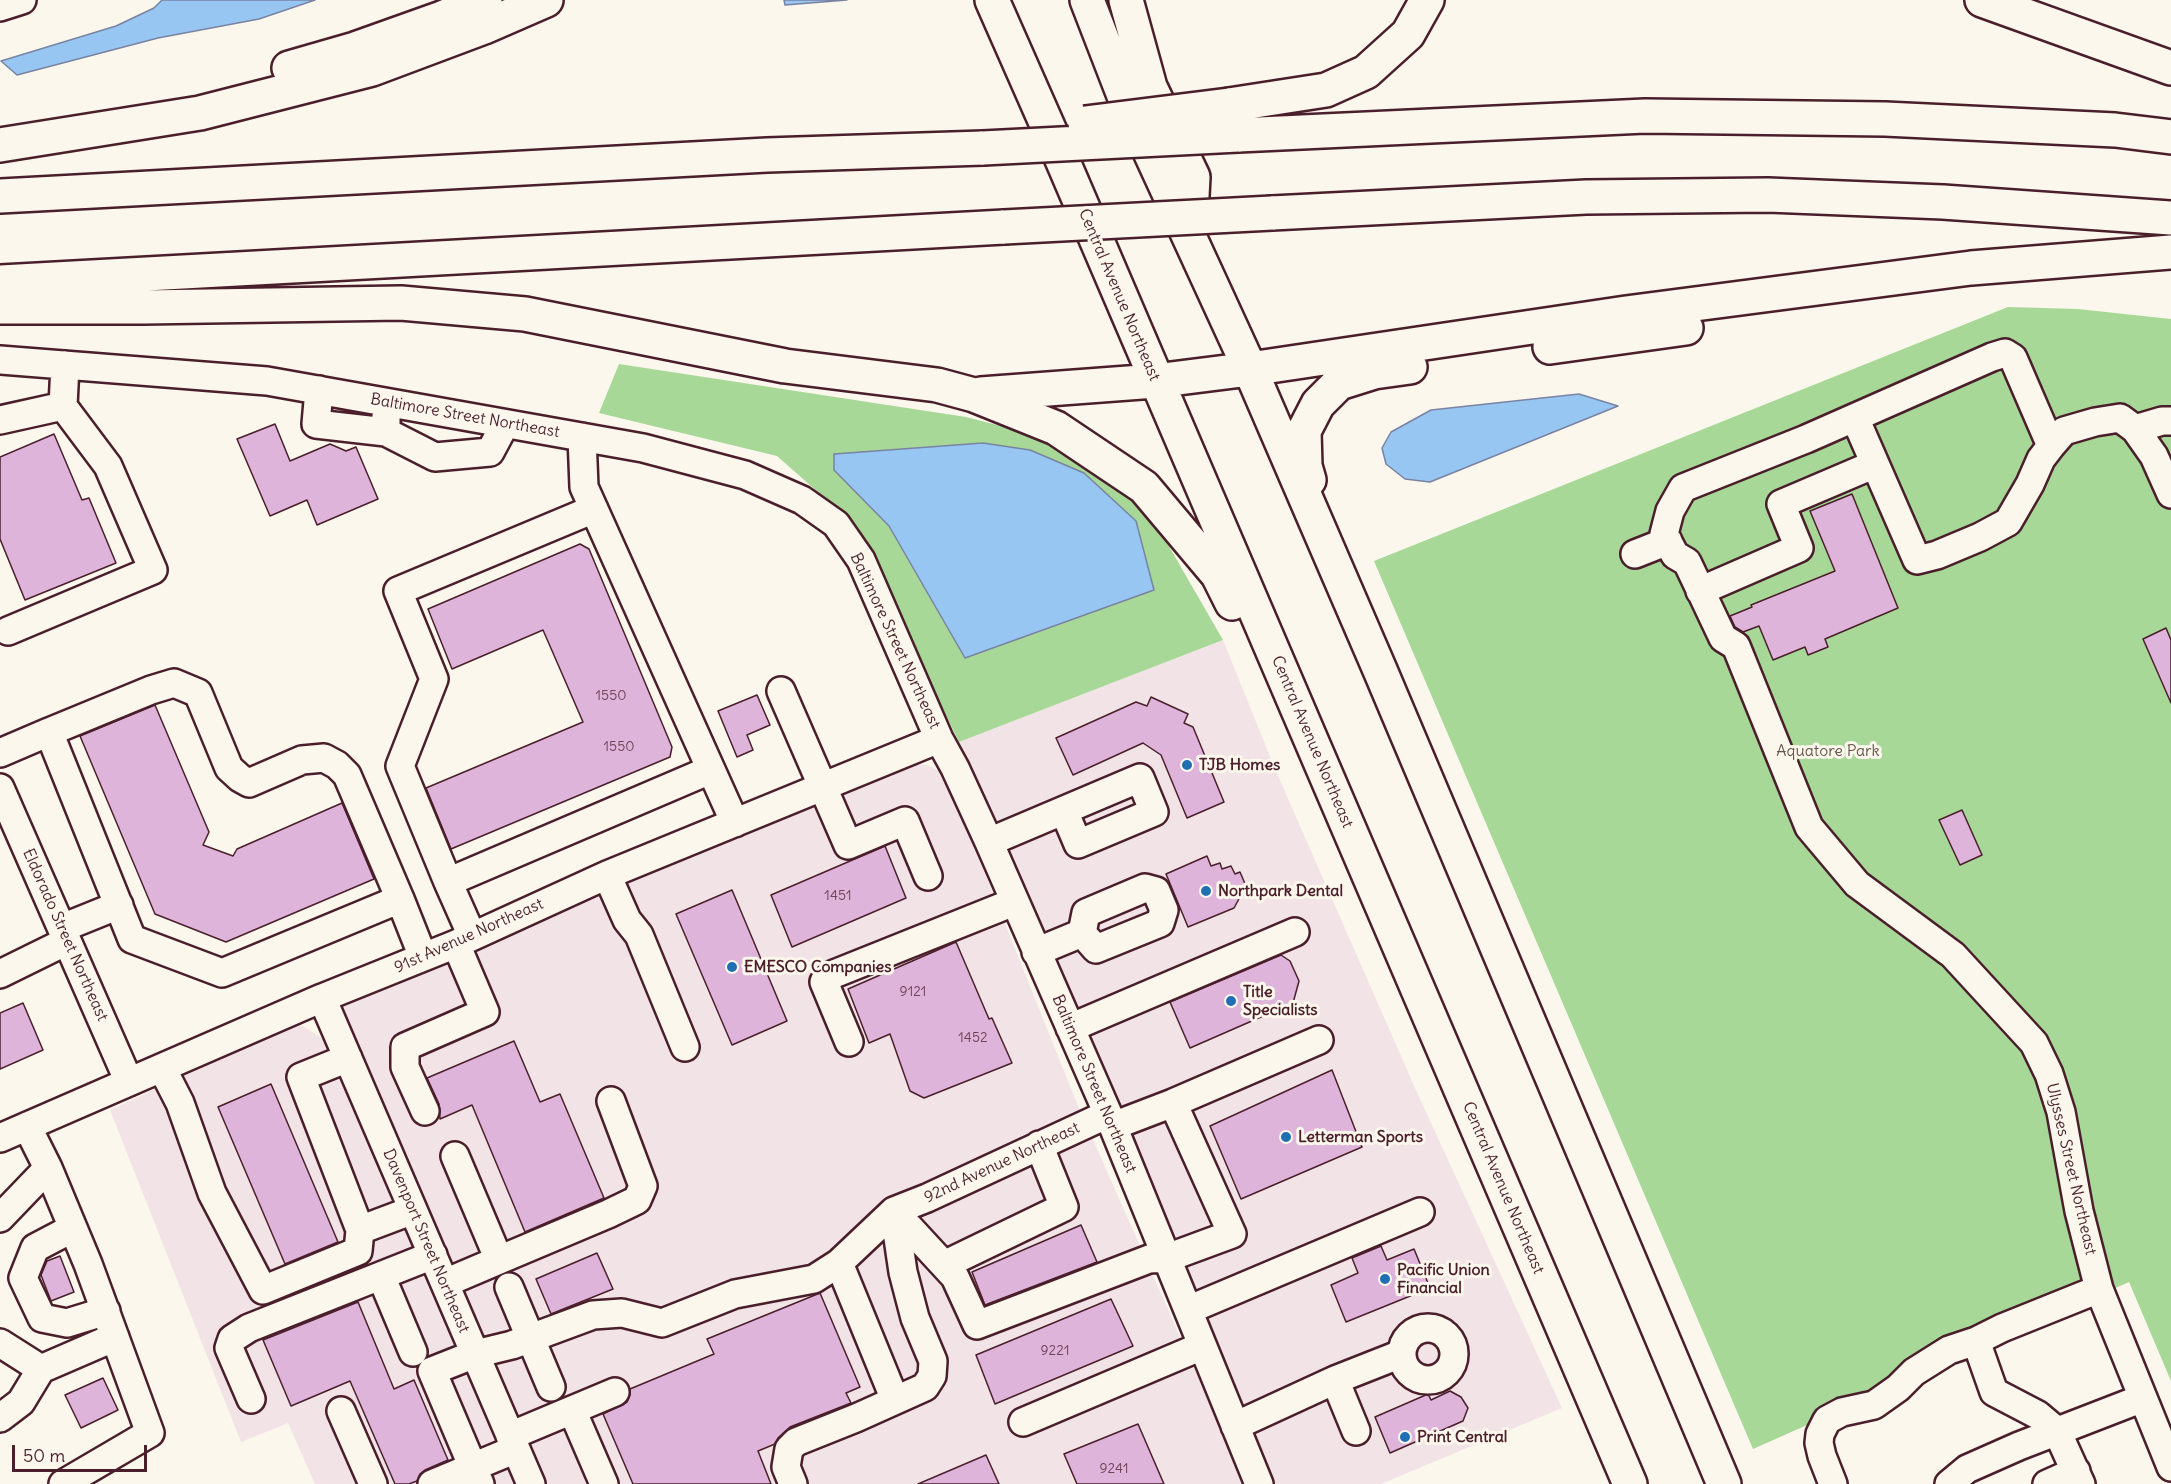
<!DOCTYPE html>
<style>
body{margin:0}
#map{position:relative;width:2171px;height:1484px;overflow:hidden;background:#fbf7ec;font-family:Delius,sans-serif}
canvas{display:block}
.scale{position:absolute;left:12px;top:1445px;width:135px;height:27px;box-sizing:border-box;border:3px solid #4a1f2b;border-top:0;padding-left:8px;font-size:18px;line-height:21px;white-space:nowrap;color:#4a1f2b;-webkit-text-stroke:4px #fbf7ec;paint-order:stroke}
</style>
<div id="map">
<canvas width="2171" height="1484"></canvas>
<div class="scale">50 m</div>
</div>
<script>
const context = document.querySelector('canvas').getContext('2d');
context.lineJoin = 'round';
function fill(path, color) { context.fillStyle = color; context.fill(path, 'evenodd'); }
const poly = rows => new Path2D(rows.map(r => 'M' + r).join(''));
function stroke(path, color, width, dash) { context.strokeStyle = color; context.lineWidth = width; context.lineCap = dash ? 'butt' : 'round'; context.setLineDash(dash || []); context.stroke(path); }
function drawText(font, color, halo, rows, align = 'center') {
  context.font = font + ' Delius,sans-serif'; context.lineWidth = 6; context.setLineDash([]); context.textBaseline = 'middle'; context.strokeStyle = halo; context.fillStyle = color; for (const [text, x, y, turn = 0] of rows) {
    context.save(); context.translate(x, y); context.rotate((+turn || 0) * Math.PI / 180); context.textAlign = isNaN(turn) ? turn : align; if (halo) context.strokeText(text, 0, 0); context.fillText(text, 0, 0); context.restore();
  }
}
const built = poly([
 [1223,640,1275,769,1415,1088,1562,1408,1381,1484,1260,1484,1088,1042,959,742],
 [904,764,927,765,945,774,1076,1101,1245,1484,532,1484,322,998],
 [298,1023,328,1042,518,1484,315,1484,288,1423,241,1442,110,1110]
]);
const green = poly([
 [2008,307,2078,309,2171,319,2171,1381,2129,1282,1753,1449,1374,561],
 [619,364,966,417,1044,437,1109,478,1155,522,1223,640,959,742,853,523,777,456,599,413]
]);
const water = poly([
 [162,0,315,0,259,19,158,38,17,75,1,61,116,26,154,8,162,0],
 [784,0,847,0,785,5,784,0],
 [1579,394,1618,406,1430,482,1405,479,1386,464,1382,448,1391,432,1431,410,1579,394],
 [983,443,1030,450,1084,473,1136,521,1154,590,965,658,889,526,834,470,834,454,983,443]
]);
const building = poly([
 [275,424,290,461,330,444,346,451,356,447,378,499,317,525,307,500,270,516,237,439,275,424],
 [54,434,82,500,89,498,116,563,25,600,0,539,0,457,54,434],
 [1852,494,1898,608,1825,639,1828,647,1808,655,1805,647,1773,660,1759,626,1743,632,1735,627,1730,616,1752,607,1751,605,1835,571,1810,511,1852,494],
 [580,544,589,549,672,747,670,757,451,849,426,788,583,722,543,630,452,669,428,609,580,544],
 [2166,628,2171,640,2171,703,2143,639,2166,628],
 [757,695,770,725,747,735,753,750,737,757,718,711,757,695],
 [1151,697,1188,714,1184,723,1193,727,1224,802,1187,818,1161,755,1143,743,1073,775,1056,738,1136,702,1147,706,1151,697],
 [155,705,209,832,203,845,233,856,237,849,342,803,374,879,226,942,155,914,80,736,155,705],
 [1962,810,1982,855,1960,865,1939,820,1962,810],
 [885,846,906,898,792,947,771,895,885,846],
 [1207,856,1211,866,1220,863,1222,869,1231,866,1235,874,1240,872,1249,893,1240,897,1234,908,1188,927,1166,874,1207,856],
 [732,890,787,1021,732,1045,676,914,732,890],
 [956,942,989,1019,992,1018,1012,1063,924,1098,910,1091,890,1034,869,1043,848,989,956,942],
 [1281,955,1290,961,1299,981,1293,1003,1190,1048,1170,1002,1281,955],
 [23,1003,43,1050,0,1069,0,1013,23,1003],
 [514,1041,540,1102,560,1094,604,1198,525,1232,472,1105,440,1119,439,1104,427,1078,514,1041],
 [1332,1070,1362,1147,1241,1199,1210,1126,1332,1070],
 [271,1084,338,1242,285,1264,218,1107,271,1084],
 [1081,1225,1097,1262,985,1305,972,1272,1081,1225],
 [1381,1246,1387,1260,1414,1249,1430,1288,1346,1322,1331,1285,1358,1273,1352,1258,1381,1246],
 [597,1253,613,1289,551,1314,536,1279,597,1253],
 [60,1256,74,1292,51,1301,41,1275,47,1261,60,1256],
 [820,1293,860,1387,846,1393,851,1403,790,1427,778,1438,775,1444,758,1451,771,1484,633,1484,603,1414,627,1402,630,1395,630,1389,714,1354,707,1339,820,1293],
 [1111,1299,1133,1346,995,1404,976,1355,1111,1299],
 [358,1302,394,1389,414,1380,448,1460,425,1470,420,1474,417,1481,409,1484,395,1484,350,1381,291,1406,263,1340,358,1302],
 [103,1378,118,1410,81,1428,65,1395,103,1378],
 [1450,1391,1461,1397,1468,1408,1463,1421,1390,1453,1375,1417,1428,1394,1431,1400,1450,1391],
 [1138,1424,1164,1484,1077,1484,1064,1454,1138,1424],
 [986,1455,999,1484,918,1484,986,1455]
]);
const minor = poly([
 [0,7,22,0],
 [0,360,267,381,643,448,745,475,802,500,836,524,861,560,939,739,955,768,989,842,1108,1114,1259,1484],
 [319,390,316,424,386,432,386,416],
 [1855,418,1917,560,1937,555,1980,537,2008,522,2030,484,2041,459,2051,446,2064,431,2095,422,2120,418,2135,429,2154,456,2171,494],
 [0,420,63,406,65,365],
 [2135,429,2162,421,2171,421],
 [386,432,435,457,490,452,505,424],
 [582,437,584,487,735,823],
 [2051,446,2013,358,2005,353,1992,357,1806,439,1683,488,1670,511,1664,534,1675,555,1687,562,1723,638,1736,646,1809,827,1857,884,1953,955,2034,1043,2049,1074,2061,1112,2079,1211,2099,1289,2171,1467],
 [1635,554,1668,541],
 [1700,591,1799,548,1781,504,1875,464],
 [8,631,153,570,108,466,63,406],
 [781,691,848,845,905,821,928,876],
 [49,732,151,690,174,683,198,693,229,768,240,778,249,783,302,760,324,758,337,765,347,775,400,899],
 [0,753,49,732,132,939,222,973,400,899,423,957],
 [0,788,129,1082],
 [989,842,1140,778,1154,812,1078,844,1064,811],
 [607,875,627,920,639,935,685,1047],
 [448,882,400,766,434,679,398,591,594,509],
 [62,928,119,905],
 [472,936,448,882,710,770],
 [1036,952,1082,933,1086,913,1145,888,1156,891,1164,910,1160,923,1096,949,1082,933],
 [0,974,67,941],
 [322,998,531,1484],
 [1070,1028,1295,932],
 [849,1042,824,982,834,974,1014,902],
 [348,1058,301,1077,360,1230,413,1210],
 [162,1068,180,1103,212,1193,263,1290,358,1251,360,1230],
 [425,1111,405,1067,405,1047,485,1012,456,944],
 [1113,1126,1173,1103,1319,1040],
 [0,1138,322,998,456,944,607,875,939,739],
 [48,1168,88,1264,150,1433,63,1484],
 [894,1211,955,1277,977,1325,1149,1259,1167,1258,1232,1234,1173,1103],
 [0,1218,48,1168,27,1126],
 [73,1228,35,1248,23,1278,42,1318,67,1323,106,1311],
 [499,1260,608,1214,637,1200,643,1186,611,1101],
 [839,1263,895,1400],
 [944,1265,1064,1207,1039,1145],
 [381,1276,413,1352],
 [445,1283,499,1260,455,1156],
 [509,1287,551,1387],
 [1188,1310,1420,1212],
 '1402 1354a26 26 0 1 1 52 0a26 26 0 1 1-52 0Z',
 [0,1343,41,1369,115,1337],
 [1335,1380,1356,1431],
 [251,1399,229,1348,232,1339,249,1328,433,1255],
 [572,1410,604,1484],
 [341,1411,373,1484],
 [0,1418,21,1402,41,1369],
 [1023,1422,1202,1346],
 [1235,1426,1335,1380,1401,1354],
 [510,1436,615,1392],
 [432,1484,516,1449],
 [480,1484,432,1371,475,1354,512,1345,593,1315,622,1313,662,1323,735,1294,814,1279,839,1263,894,1211,927,1198,1108,1114],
 [793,1484,786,1467,789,1449,796,1442,856,1418,925,1387,932,1376,933,1361,915,1318,903,1272,894,1211],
 [1833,1484,1822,1456,1819,1443,1820,1434,1827,1420,1842,1412,1874,1405,1898,1388,1914,1372,1949,1350,1976,1341],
 [1949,1484,1967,1469,2019,1446,2143,1398],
 [2047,1484,2076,1471],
 [2081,1484,2057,1431,2038,1415,1994,1392,1976,1341,2002,1328,2099,1289]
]);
const highway = poly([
 [992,0,1052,136,1630,1484],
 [1087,0,1123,93,1250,369,1380,670,1724,1484],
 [1126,0,1150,87,1193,177,1190,234],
 [1982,0,2171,68],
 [289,68,355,49,442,18,485,0],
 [1229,105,1326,90,1366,72,1408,34,1427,0],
 [1238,135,1645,116,1885,119,2115,130,2171,137],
 [0,145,200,113,372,69,484,27,546,0],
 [0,196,767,155,983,148],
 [1272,213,1586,197,1768,195,1943,202,2171,218],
 [0,282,1004,227],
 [0,307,143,307,401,303,525,314,785,366,937,385,974,395,1056,428,1144,487,1218,575,1232,603],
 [1550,347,1686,328],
 [981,394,1155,381,1250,369,1626,313,1971,268,2171,252],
 [1309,480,1305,466,1304,431,1318,404,1339,383,1374,372,1410,367]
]);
const highwayBridge = poly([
 [1085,123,1229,105],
 [983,148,1238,135],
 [1004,227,1272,213]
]);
const markers = [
 [1187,765,6,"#1f6fb2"],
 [1206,891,6,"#1f6fb2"],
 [732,967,6,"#1f6fb2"],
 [1231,1001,6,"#1f6fb2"],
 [1286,1137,6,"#1f6fb2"],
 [1385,1279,6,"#1f6fb2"],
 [1405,1437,6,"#1f6fb2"]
];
const numberNames = [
 ["1550",611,696],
 ["1550",619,747],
 ["1451",838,896],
 ["9121",913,992],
 ["1452",973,1038],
 ["9221",1055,1351],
 ["9241",1114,1469]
];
const streetNames = [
 ["Central Avenue Northeast",1119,295,67],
 ["Baltimore Street Northeast",465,416,10],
 ["Baltimore Street Northeast",895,641,65],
 ["Central Avenue Northeast",1312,742,67],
 ["Eldorado Street Northeast",65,935,66],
 ["91st Avenue Northeast",469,936,-24],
 ["Baltimore Street Northeast",1094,1084,67],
 ["92nd Avenue Northeast",1002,1163,-25],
 ["Ulysses Street Northeast",2071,1169,77],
 ["Central Avenue Northeast",1503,1188,67],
 ["Davenport Street Northeast",426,1241,67]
];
const parkNames = [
 ["Aquatore Park",1828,751]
];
const poiNames = [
 ["TJB Homes",1199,765],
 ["Northpark Dental",1218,891],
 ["EMESCO Companies",744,967],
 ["Title",1243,992],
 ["Specialists",1243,1010],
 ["Letterman Sports",1298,1137],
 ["Pacific Union",1397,1270],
 ["Financial",1397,1288],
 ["Print Central",1417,1437]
];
fill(built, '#f2e3e7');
fill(green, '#a8d898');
fill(water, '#98c6f2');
stroke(water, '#7983a2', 1.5);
fill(building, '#deb4da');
stroke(building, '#4a1f2b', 1.5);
stroke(minor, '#4a1f2b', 32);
stroke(highway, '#4a1f2b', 38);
stroke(minor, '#fbf7ec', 27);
stroke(highway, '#fbf7ec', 33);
stroke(highwayBridge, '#4a1f2b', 38, []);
stroke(highwayBridge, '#fbf7ec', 33);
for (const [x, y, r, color] of markers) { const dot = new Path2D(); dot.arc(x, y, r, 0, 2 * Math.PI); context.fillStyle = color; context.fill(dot); stroke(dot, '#fbf7ec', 2); }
drawText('14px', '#6f4457', null, numberNames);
drawText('16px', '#4a1f2b', '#fbf7ec', streetNames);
drawText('16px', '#66564c', '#fbf7ec', parkNames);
drawText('bold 16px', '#4a1f2b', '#fbf7ec', poiNames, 'left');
</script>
